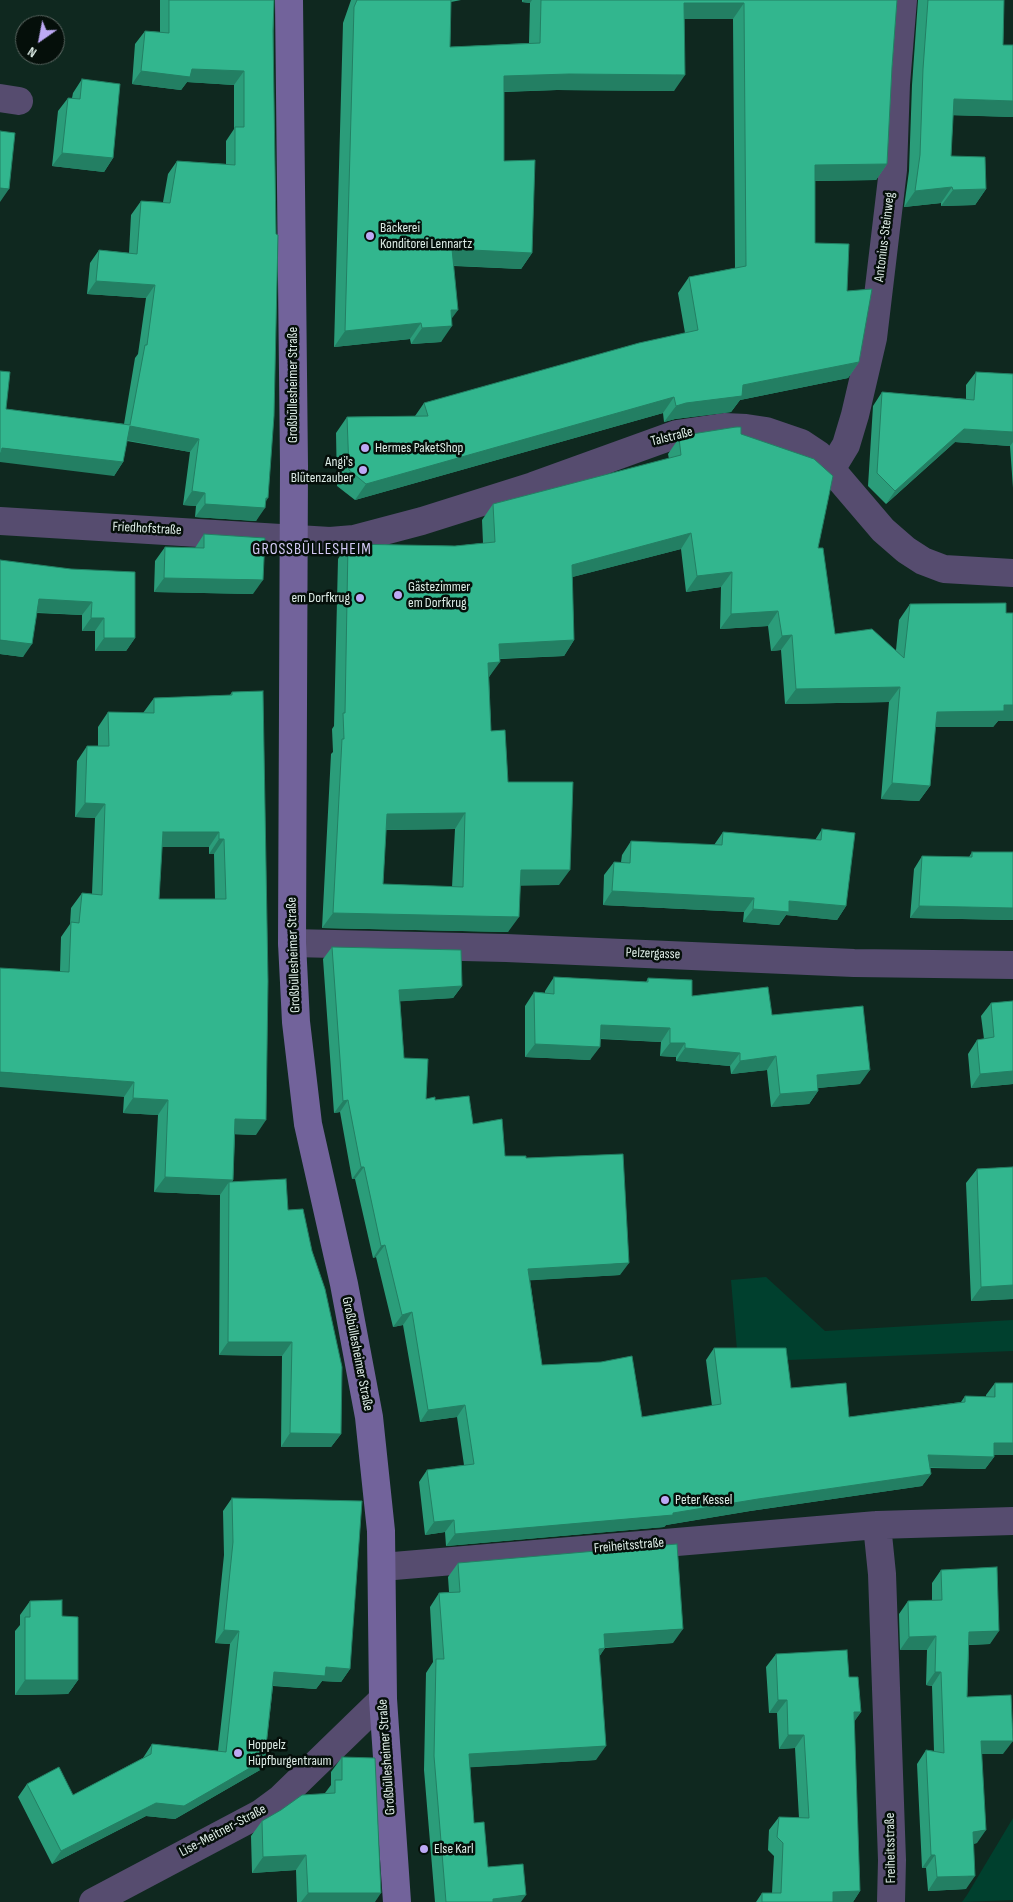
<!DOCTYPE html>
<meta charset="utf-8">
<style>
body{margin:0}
#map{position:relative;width:1013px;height:1902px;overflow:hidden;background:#0f281f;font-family:"Sofia Sans Condensed",sans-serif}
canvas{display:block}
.north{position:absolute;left:15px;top:15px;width:50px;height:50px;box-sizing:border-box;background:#050f0a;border:1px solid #5b6762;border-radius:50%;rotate:213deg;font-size:14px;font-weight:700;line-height:20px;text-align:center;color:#ddece6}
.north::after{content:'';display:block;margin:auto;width:18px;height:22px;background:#bda9f5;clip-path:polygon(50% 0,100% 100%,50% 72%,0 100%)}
</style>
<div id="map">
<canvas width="1013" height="1902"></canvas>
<div class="north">N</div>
</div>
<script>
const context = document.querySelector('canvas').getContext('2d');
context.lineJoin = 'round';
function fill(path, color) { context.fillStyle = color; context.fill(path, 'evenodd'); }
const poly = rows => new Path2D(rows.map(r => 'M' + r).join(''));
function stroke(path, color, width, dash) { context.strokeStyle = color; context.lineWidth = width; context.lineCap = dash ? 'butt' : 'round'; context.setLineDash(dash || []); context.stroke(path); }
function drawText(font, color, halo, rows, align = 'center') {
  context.font = font + ' "Sofia Sans Condensed",sans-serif'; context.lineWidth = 5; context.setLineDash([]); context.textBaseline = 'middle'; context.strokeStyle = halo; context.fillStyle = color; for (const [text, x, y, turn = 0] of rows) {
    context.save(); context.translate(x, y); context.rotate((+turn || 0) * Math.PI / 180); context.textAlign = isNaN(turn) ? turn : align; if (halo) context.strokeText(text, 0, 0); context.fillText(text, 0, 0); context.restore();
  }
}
const green = poly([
 [766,1277,825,1331,1013,1320,1013,1351,738,1362,731,1280],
 [1013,1818,1013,1900,962,1902,967,1895]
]);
const street = poly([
 [0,98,19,101],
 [832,468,846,445,855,415,873,338,893,170,896,84,903,0],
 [0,521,330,541,354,539,422,521,533,486,677,434,724,427,746,428,766,431,801,443,819,455,883,530,906,550,923,561,944,569,1013,573],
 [292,943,506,948,854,963,1013,965],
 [877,1525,882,1574,892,1860,891,1902],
 [382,1567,877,1525,1013,1521],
 [93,1902,261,1813,280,1799,383,1699]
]);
const secondary = poly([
 [289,0,294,466,292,943,296,1022,308,1124,344,1284,369,1417,381,1531,383,1699,397,1902]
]);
const wall = poly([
 [160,0,274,0,265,502,256,521,195,517,196,506,183,505,190,452,127,441,123,462,114,476,6,409,124,424,135,358,138,354,146,298,87,294,90,263,99,250,129,253,131,215,141,201,163,202,168,174,177,161,226,164,226,141,234,129,234,85,187,82,181,90,132,84,135,44,145,31,160,32],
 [351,0,461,0,451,2,450,47,529,43,530,3,522,2,522,0,897,0,892,67,887,164,876,180,815,181,815,243,847,291,859,362,848,378,740,400,731,412,675,419,664,422,663,413,355,500,337,486,336,433,347,417,415,416,424,403,685,333,678,293,689,277,735,268,733,19,684,19,674,91,557,90,504,92,504,161,532,253,521,269,454,266,451,319,441,342,411,344,410,339,334,347,343,23],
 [918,0,1004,0,1003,45,1013,45,1013,117,953,115,951,156,986,189,975,205,941,206,941,203,904,207,909,171,912,85],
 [82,79,113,158,104,172,52,166,58,111,68,98,72,98,73,93],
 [976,372,1013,374,1013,488,1010,446,955,442,886,504,868,486,873,406,882,392,966,399,966,385],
 [741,434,818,548,835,634,896,650,899,620,910,604,998,721,993,727,935,727,930,786,919,801,881,799,889,702,785,704,781,650,771,651,768,626,720,629,721,587,686,592,681,549,572,577,574,640,564,656,500,659,489,677,491,731,508,782,559,885,520,885,508,932,322,928,331,754,333,752,332,729,334,726,338,559,348,544,455,546,483,543,482,520,493,504,669,459,668,454,679,438],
 [455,829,452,887,383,884,386,830],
 [204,534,253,594,154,592,155,561,165,547,195,548],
 [71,569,135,638,126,651,95,651,95,631,82,631,82,615,37,613,23,657,0,654],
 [232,692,256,1135,235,1134,233,1180,232,1182,288,1210,341,1434,331,1447,281,1447,282,1356,219,1355,220,1195,154,1192,158,1115,123,1113,124,1097,60,971,61,937,70,924,71,908,82,893,92,894,95,818,75,817,77,761,87,746,98,746,98,727,108,712,143,713,154,698,230,695],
 [162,847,209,847,209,854,214,854,215,899,159,899],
 [822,829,846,906,837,920,786,915,779,925,743,922,744,912,603,905,604,875,614,862,621,862,622,855,631,841,714,845,723,832,815,840],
 [972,852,1013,852,1013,920,910,918,914,869,922,856,969,857],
 [332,947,462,986,453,998,400,1001,404,1058,426,1099,435,1100,473,1124,505,1156,526,1158,620,1275,530,1280,542,1365,642,1417,712,1406,706,1360,714,1348,791,1388,849,1417,961,1402,965,1396,986,1397,986,1395,995,1383,994,1457,985,1469,930,1468,931,1474,922,1486,750,1511,666,1525,664,1527,446,1546,445,1532,425,1535,419,1482,427,1470,464,1465,457,1417,420,1422,403,1325,393,1327,376,1257,373,1258,355,1179,352,1179,340,1112,334,1113,323,959],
 [554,977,646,982,648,978,692,996,772,1015,860,1084,818,1088,818,1091,809,1104,771,1107,767,1070,731,1074,730,1066,676,1061,676,1057,660,1056,661,1042,600,1039,590,1060,525,1057,525,1006,534,992,545,993,545,991],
 [1013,1001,1013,1084,971,1088,968,1054,977,1040,984,1039,981,1016,991,1003],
 [1013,1167,1013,1299,971,1301,966,1183,977,1169],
 [232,1498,350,1669,341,1682,322,1681,316,1689,273,1686,265,1756,269,1757,260,1770,175,1819,146,1816,52,1864,18,1797,27,1784,73,1795,143,1758,152,1744,218,1751,230,1644,215,1643,224,1555,223,1511],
 [458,1563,673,1643,605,1648,599,1657,596,1760,470,1767,474,1823,488,1867,521,1902,435,1902,424,1770,426,1673,433,1662,430,1607,439,1593,449,1592,448,1577],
 [941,1570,990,1644,969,1645,967,1697,1003,1754,982,1754,977,1843,973,1844,966,1889,928,1891,926,1868,922,1868,917,1764,926,1750,934,1751,932,1686,926,1685,927,1650,900,1650,899,1614,908,1601,932,1600,932,1583],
 [30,1601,62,1616,78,1680,68,1694,15,1695,15,1631,20,1625,20,1615],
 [776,1654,849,1677,861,1712,854,1721,860,1891,853,1902,756,1902,762,1893,772,1893,774,1856,768,1850,769,1830,779,1817,799,1818,795,1748,779,1749,777,1713,769,1713,766,1667],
 [342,1757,375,1902,297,1902,296,1870,252,1873,251,1836,262,1821,325,1793,331,1785,331,1772]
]);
const shadedWall = poly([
 [524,0,532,0,530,3,522,2],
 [684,3,744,3,733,19,673,19],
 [192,69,244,71,234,85,187,82,181,90,132,84,141,71],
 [569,74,685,75,674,91,557,90,493,92,504,76],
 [954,99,1013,101,1013,117,943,115],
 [62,153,113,158,104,172,52,166],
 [887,164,876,180,804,181,815,165],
 [952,187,941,203,904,207,915,191],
 [0,188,9,189,0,202],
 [986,189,975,205,941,206,953,190],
 [452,249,532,253,521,269,441,265],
 [96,281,155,285,146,298,87,294],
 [451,310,458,310,447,325],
 [421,323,410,339,334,347,345,331],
 [452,326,441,342,411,344,422,328],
 [859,362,848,378,740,400,731,412,675,419,664,422,676,406,743,385],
 [674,397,663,413,355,500,366,484],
 [130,426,199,439,190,452,121,439],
 [964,429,1013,432,1013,442,1010,446,955,442,886,504,895,491],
 [2,448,123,462,114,476,0,462,0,450],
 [192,491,205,493,196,506,183,505],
 [266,498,268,498,262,507,265,508,256,521,195,517,205,504],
 [691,533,681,549,561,580,572,565],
 [732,572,721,587,686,592,697,576],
 [164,578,263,580,253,594,154,592],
 [39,599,92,602,82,615,29,612],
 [778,611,768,626,720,629,731,614],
 [91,618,104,618,95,631,82,631],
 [792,635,781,650,771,651,782,636],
 [104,638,135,638,126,651,95,651],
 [0,640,32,644,23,657,0,654],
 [574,640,564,656,488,659,499,644],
 [500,662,489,677,477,678,488,663],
 [900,687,889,702,785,704,796,689],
 [1004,705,1013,705,1013,721,998,721,993,727,926,727,937,712],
 [892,783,930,786,919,801,881,799],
 [85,803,105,804,95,818,75,817],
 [465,813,455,829,376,830,387,814],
 [163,832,219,832,209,847,152,847],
 [219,839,224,839,214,854,209,854],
 [521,870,570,870,559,885,510,886],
 [612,891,754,898,744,912,603,905],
 [789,901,846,906,837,920,786,915,779,925,743,922,753,909],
 [919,906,1013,908,1013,920,910,918],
 [333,913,519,917,508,932,322,928],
 [462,986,453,998,391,1002,399,990],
 [601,1025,670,1028,661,1042,591,1038],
 [670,1043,685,1043,676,1057,660,1056],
 [535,1044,600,1047,590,1060,525,1057],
 [685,1048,740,1053,730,1066,676,1061],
 [776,1056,767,1070,731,1074,740,1061],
 [870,1070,860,1084,807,1089,817,1075],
 [1013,1071,1013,1084,971,1088,980,1074],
 [0,1072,134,1082,124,1097,0,1087],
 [818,1091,809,1104,771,1107,780,1094],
 [133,1098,168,1100,158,1115,123,1113],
 [348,1100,340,1112,334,1113,343,1101],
 [235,1119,266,1120,256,1135,225,1134],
 [361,1167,364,1167,355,1179,352,1179],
 [165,1177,233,1180,229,1185,229,1182,220,1195,154,1192],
 [385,1245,376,1257,373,1258,381,1246],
 [629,1263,620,1275,520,1281,528,1269],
 [1013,1285,1013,1299,971,1301,981,1287],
 [412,1312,403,1325,393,1327,402,1315],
 [228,1342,292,1342,282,1356,219,1355],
 [465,1405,457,1417,420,1422,428,1410],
 [290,1433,341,1434,331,1447,281,1447],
 [994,1443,1013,1443,1013,1455,985,1455],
 [928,1455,994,1457,985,1469,920,1467],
 [931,1474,922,1486,750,1511,666,1525,664,1527,446,1546,455,1534,673,1513,758,1499],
 [454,1520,445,1532,425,1535,434,1522],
 [683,1629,673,1643,594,1648,604,1634],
 [224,1630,239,1631,230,1644,215,1643],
 [999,1631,990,1644,960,1645,969,1632],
 [936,1636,927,1650,900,1650,909,1637],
 [605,1648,595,1662,599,1649],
 [326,1667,350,1669,341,1682,322,1681,316,1689,265,1685,274,1672],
 [935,1672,941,1672,932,1686,926,1685],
 [25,1680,78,1680,68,1694,15,1695],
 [778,1700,787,1700,777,1713,769,1713],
 [854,1712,861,1712,852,1725],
 [788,1735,804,1735,795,1748,779,1749],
 [981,1741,1013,1741,1003,1754,972,1754],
 [606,1746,596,1760,459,1768,469,1754],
 [269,1757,260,1770,175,1819,146,1816,52,1864,61,1851,156,1803],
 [986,1830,977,1843,964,1845,973,1832],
 [306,1855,296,1870,252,1873,263,1857],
 [931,1855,935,1855,926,1868,922,1868],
 [975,1876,966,1889,928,1891,937,1877],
 [860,1891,853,1902,826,1902,833,1892],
 [308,1893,381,1893,375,1902,301,1902],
 [526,1895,521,1902,491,1902,493,1899]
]);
const building = poly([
 [169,0,274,0,273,31,276,234,278,235,274,416,268,498,266,498,265,508,205,504,205,493,192,491,199,439,130,426,123,462,2,448,1,453,0,453,0,371,10,372,6,409,130,425,145,345,147,345,155,285,96,281,99,250,137,254,141,201,170,203,177,161,235,165,235,127,244,127,244,71,192,69,190,77,141,71,145,31,169,33,169,0],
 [357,0,451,0,450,47,540,43,541,0,897,0,892,67,887,164,815,165,815,243,849,244,847,291,872,289,859,362,743,385,742,396,686,403,676,406,674,397,366,484,349,470,347,417,428,416,424,403,639,343,698,330,689,277,746,266,744,3,684,3,685,75,569,74,504,76,504,161,535,160,532,253,452,249,458,310,451,310,452,326,422,328,421,323,345,331,354,7,357,0],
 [928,0,1004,0,1003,45,1013,45,1013,101,954,99,951,156,985,157,986,189,953,190,952,187,915,191,920,155,923,69,928,0],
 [82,79,120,84,113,158,62,153,68,98,80,99,82,79],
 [0,131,15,133,9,189,0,188,0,131],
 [976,372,1013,374,1013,432,964,429,895,491,877,473,882,392,974,400,976,372],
 [736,427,741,427,741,434,814,459,833,476,818,548,823,548,835,634,872,629,904,658,910,604,1006,603,1006,613,1013,613,1013,705,1004,705,1004,711,937,712,930,786,892,783,900,687,796,689,792,635,782,636,778,611,731,614,732,572,697,576,691,533,572,565,574,640,499,644,500,662,488,663,491,731,505,730,508,782,573,782,570,870,521,870,519,917,333,913,342,739,344,739,343,713,345,713,348,544,455,546,495,542,493,504,681,455,679,438,692,434,736,427],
 [465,813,463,887,383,884,387,814,465,813],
 [204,534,265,538,263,580,164,578,165,547,204,548,204,534],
 [0,560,71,569,135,572,135,638,104,638,104,618,91,618,92,602,39,599,32,644,0,640,0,560],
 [263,691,268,981,266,1120,235,1119,233,1180,165,1177,168,1100,133,1098,134,1082,0,1072,0,968,69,972,71,922,79,923,82,893,102,895,105,804,85,803,87,746,109,746,108,712,154,713,154,698,232,695,232,692,263,691],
 [163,832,219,832,219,839,224,839,226,899,159,899,163,832],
 [822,829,855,833,846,906,789,901,789,912,753,909,754,898,612,891,614,862,630,863,631,841,722,845,723,832,821,840,822,829],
 [972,852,1013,852,1013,908,919,906,922,856,972,857,972,852],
 [332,947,461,950,462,986,399,990,404,1058,428,1059,426,1099,435,1097,435,1100,469,1096,473,1124,502,1119,505,1156,526,1156,526,1158,623,1154,629,1263,528,1269,542,1365,601,1362,632,1356,642,1417,721,1404,714,1348,786,1348,791,1388,846,1383,849,1417,965,1402,965,1396,995,1397,995,1383,1013,1383,1013,1443,994,1443,994,1457,928,1455,931,1474,758,1499,673,1513,673,1515,455,1534,454,1520,434,1522,427,1470,474,1464,465,1405,428,1410,412,1312,402,1315,385,1245,381,1246,364,1167,361,1167,348,1100,343,1101,332,947],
 [554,977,648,982,648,978,692,980,692,996,768,987,772,1015,863,1006,870,1070,817,1075,818,1091,780,1094,776,1056,740,1061,740,1053,685,1048,685,1043,670,1043,670,1028,601,1025,600,1047,535,1044,534,992,554,994,554,977],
 [1013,1001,1013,1071,980,1074,977,1040,994,1037,991,1003,1013,1001],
 [1013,1167,1013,1285,981,1287,977,1169,1013,1167],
 [286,1179,288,1210,303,1209,312,1251,325,1289,342,1367,341,1434,290,1433,292,1342,228,1342,229,1182,286,1179],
 [232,1498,362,1501,350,1669,326,1667,325,1676,274,1672,265,1756,269,1757,184,1806,156,1803,61,1851,27,1784,59,1767,73,1795,151,1754,152,1744,226,1752,239,1631,224,1630,233,1542,232,1498],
 [677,1544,683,1629,604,1634,605,1648,599,1649,606,1746,469,1754,474,1823,484,1822,488,1867,523,1864,526,1895,493,1899,493,1902,446,1902,434,1756,436,1659,444,1659,439,1593,460,1592,458,1563,677,1544],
 [997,1567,999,1631,969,1632,967,1697,1011,1695,1013,1741,981,1741,986,1830,973,1832,975,1876,937,1877,935,1855,931,1855,926,1750,944,1753,941,1672,935,1672,936,1636,909,1637,908,1601,942,1600,941,1570,997,1567],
 [62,1600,62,1616,78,1617,78,1680,25,1680,25,1617,30,1617,30,1601,62,1600],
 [847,1650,849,1677,858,1677,861,1712,854,1712,860,1891,833,1892,833,1902,762,1902,762,1893,781,1893,783,1843,777,1837,779,1817,809,1818,804,1735,788,1735,787,1700,778,1700,776,1654,847,1650],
 [342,1757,375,1758,381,1893,308,1893,306,1855,263,1857,262,1821,281,1810,302,1795,335,1793,335,1780,342,1780,342,1757]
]);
const markers = [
 [370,236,5,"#bda9f5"],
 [365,448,5,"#bda9f5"],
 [363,470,5,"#bda9f5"],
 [398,595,5,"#bda9f5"],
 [360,598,5,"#bda9f5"],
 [665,1500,5,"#bda9f5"],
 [238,1753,5,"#bda9f5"],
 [424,1849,5,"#bda9f5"]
];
const poiNames = [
 ["Bäckerei",380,228],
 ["Konditorei Lennartz",380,244],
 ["Hermes PaketShop",375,448],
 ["Angi's",353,462,"right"],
 ["Blütenzauber",353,478,"right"],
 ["Gästezimmer",408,587],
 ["em Dorfkrug",408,603],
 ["em Dorfkrug",350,598,"right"],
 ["Peter Kessel",675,1500],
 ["Hoppelz",248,1745],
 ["Hüpfburgentraum",248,1761],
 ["Else Karl",434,1849]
];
const streetNames = [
 ["Antonius-Steinweg",885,237,-83],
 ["Großbüllesheimer Straße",293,385,-90],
 ["Talstraße",672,437,-14],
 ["Friedhofstraße",147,529,3],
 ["Pelzergasse",653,954,2],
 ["Großbüllesheimer Straße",294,955,-92],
 ["Großbüllesheimer Straße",357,1354,79],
 ["Freiheitsstraße",629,1546,-5],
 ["Großbüllesheimer Straße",387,1757,-94],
 ["Lise-Meitner-Straße",223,1831,-28],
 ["Freiheitsstraße",891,1848,-91]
];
const quarterNames = [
 ["GROSSBÜLLESHEIM",312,550]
];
fill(green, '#00402e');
stroke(street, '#564c6f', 28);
stroke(secondary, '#72639b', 28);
fill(wall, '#2b9d7a');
fill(shadedWall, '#237f63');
fill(building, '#32b68e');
stroke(building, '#237f63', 1);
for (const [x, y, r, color] of markers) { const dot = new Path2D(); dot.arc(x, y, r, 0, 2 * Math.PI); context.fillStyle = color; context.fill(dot); stroke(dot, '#050f0a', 2); }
drawText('14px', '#ddece6', '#050f0a', poiNames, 'left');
drawText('14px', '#ddece6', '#050f0a', streetNames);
context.letterSpacing = '1px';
drawText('16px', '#d4caf5', '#050f0a', quarterNames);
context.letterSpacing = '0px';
</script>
